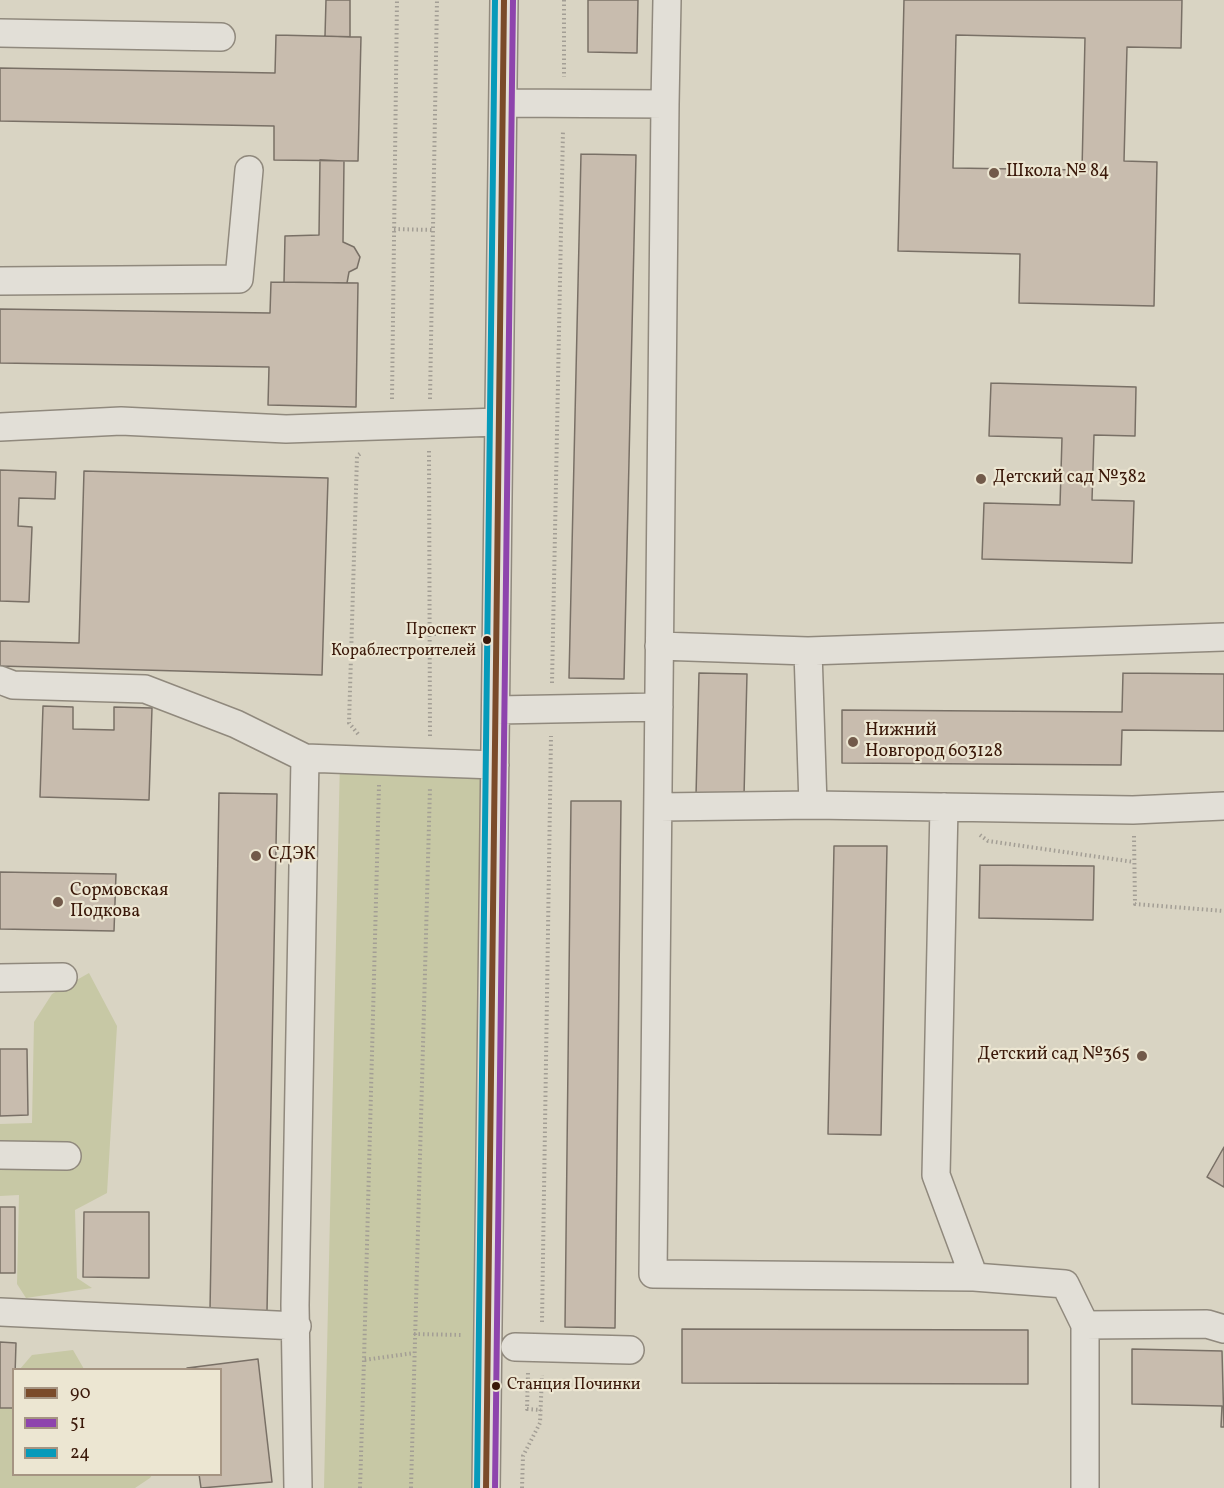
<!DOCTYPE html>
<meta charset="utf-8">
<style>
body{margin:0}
#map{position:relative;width:1224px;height:1488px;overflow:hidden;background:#d9d4c3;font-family:Vollkorn,serif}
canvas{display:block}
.legend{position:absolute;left:12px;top:1368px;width:210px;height:108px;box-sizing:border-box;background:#ece6d2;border:2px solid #a59482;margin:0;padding:8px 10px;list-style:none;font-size:18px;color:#3a1809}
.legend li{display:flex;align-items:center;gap:12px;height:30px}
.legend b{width:30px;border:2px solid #a59482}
</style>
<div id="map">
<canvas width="1224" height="1488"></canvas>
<ul class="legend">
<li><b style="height:8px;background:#7a4b2a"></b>90</li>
<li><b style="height:8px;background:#8e44ad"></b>51</li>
<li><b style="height:8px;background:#069aba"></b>24</li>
</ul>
</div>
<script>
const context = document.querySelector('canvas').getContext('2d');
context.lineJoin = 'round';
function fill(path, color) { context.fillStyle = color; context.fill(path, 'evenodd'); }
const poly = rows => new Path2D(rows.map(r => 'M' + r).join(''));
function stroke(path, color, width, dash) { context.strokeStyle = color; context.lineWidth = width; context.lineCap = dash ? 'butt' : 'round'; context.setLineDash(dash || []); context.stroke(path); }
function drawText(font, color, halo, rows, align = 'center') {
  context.font = font + ' Vollkorn,serif'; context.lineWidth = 4.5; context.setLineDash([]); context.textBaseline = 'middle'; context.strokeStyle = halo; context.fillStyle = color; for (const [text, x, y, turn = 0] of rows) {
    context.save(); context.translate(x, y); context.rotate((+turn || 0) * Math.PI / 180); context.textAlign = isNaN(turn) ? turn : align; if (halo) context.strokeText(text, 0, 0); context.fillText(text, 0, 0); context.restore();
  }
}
const green = poly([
 [340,759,495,765,486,1488,324,1488],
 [89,973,117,1026,107,1193,75,1210,77,1278,92,1288,26,1298,17,1284,19,1195,0,1196,0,1124,32,1123,34,1022,52,994],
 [73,1350,84,1369,20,1369,32,1355],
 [13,1377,14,1474,152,1475,150,1478,135,1488,0,1488,0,1394]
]);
const building = poly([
 [326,0,350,0,350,37,325,36,326,0],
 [588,0,638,0,637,53,588,52,588,0],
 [904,0,1182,0,1181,48,1127,47,1124,161,1157,162,1154,306,1019,303,1020,254,898,251,904,0],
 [956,35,1085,38,1082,170,953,168,956,35],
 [276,35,361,37,358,161,274,160,274,126,0,121,0,68,275,73,276,35],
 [581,154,636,155,624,679,569,678,581,154],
 [320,160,344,161,343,242,354,247,360,257,357,268,349,272,347,283,284,282,285,236,319,235,320,160],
 [271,282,358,283,356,407,268,405,269,367,0,363,0,309,270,313,271,282],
 [991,383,1136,387,1135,436,1094,435,1092,500,1134,501,1132,563,982,559,984,503,1060,505,1062,438,989,436,991,383],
 [0,470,56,472,55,499,19,498,18,526,32,527,29,602,0,601,0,470],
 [84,471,328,478,322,675,0,666,0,641,79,643,84,471],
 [699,673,747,674,744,796,696,796,699,673],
 [1123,673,1224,674,1224,731,1122,730,1121,765,842,763,842,710,1122,712,1123,673],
 [43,706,73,707,73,729,114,730,114,707,152,708,149,800,40,797,43,706],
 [219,793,277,794,267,1311,210,1310,219,793],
 [571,801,621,801,615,1328,565,1327,571,801],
 [834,846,887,846,881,1135,828,1134,834,846],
 [980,865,1094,866,1093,920,979,918,980,865],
 [0,872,116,874,114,931,0,929,0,872],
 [0,1049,27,1049,28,1115,0,1116,0,1049],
 [1224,1147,1224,1187,1207,1177,1224,1147],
 [0,1207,15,1207,15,1273,0,1273,0,1207],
 [84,1212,149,1212,149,1278,83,1277,84,1212],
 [682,1329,1028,1330,1028,1384,682,1383,682,1329],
 [0,1342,16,1343,14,1408,0,1408,0,1342],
 [1132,1349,1222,1351,1224,1427,1221,1427,1222,1406,1132,1404,1132,1349],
 [258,1359,272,1482,201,1488,199,1474,220,1474,220,1370,187,1368,258,1359]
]);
const path = poly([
 [564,0,564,77],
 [394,229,432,230],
 [392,399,397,0],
 [430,399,437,0],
 [429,451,430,738],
 [430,634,459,634],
 [552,683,563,130],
 [358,734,349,723,357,456,361,453],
 [379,785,364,1360,414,1353],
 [980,835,988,841,1134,862],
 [1134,836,1135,904,1224,911],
 [542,1322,551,736],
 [414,1334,462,1335],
 [528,1373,527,1409,541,1410],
 [360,1488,364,1360],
 [411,1488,430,787],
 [522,1488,523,1456,540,1423,542,1375]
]);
const minor = poly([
 [0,33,221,37],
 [505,103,665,104,653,1274,974,1277,1065,1284,1085,1325,1085,1488],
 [665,104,667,0],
 [0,281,239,279,249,170],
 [0,427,121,421,286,429,499,422],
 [659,646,808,651,813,805,660,807],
 [808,651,1224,637],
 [0,680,13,685,145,689,236,724,305,758,495,765],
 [497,710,659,707],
 [813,805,1133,810,1224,806],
 [944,807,936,1175,974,1277],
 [0,978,63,977],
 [0,1155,67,1156],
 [0,1312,297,1326],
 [1085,1325,1207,1324,1224,1329],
 [515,1347,630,1350],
 [298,1488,295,1305,305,758],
 [486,1488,504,0]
]);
const bus1 = poly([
 [486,1488,504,0]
]);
const bus2 = poly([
 [495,1488,513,0]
]);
const bus3 = poly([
 [477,1488,495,0]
]);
const markers = [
 [994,173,6,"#725a4a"],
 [981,479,6,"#725a4a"],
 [487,640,5,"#3a1809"],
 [853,742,6,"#725a4a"],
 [256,856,6,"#725a4a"],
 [58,902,6,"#725a4a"],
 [1142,1056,6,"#725a4a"],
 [496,1386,5,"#3a1809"]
];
const busNames = [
 ["Проспект",476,631],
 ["Кораблестроителей",476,652],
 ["Станция Починки",507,1386,"left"]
];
const poiNames = [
 ["Школа № 84",1006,173],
 ["Детский сад №382",993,479],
 ["Нижний",865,732],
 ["Новгород 603128",865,753],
 ["СДЭК",268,856],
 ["Сормовская",70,892],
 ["Подкова",70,913],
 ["Детский сад №365",1130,1056,"right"]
];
fill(green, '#c7c8a5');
fill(building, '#c8bcae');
stroke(building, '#797066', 1.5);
stroke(minor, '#90897d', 30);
stroke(path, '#a39e95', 4, [1.5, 3]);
stroke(minor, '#e2dfd7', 27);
stroke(bus1, '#7a4b2a', 6);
stroke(bus2, '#8e44ad', 6);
stroke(bus3, '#069aba', 6);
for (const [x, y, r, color] of markers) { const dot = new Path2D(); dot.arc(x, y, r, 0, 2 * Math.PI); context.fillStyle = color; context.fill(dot); stroke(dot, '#ece6d2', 2); }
drawText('16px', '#3a1809', '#ece6d2', busNames, 'right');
drawText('18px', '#3a1809', '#ece6d2', poiNames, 'left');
</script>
